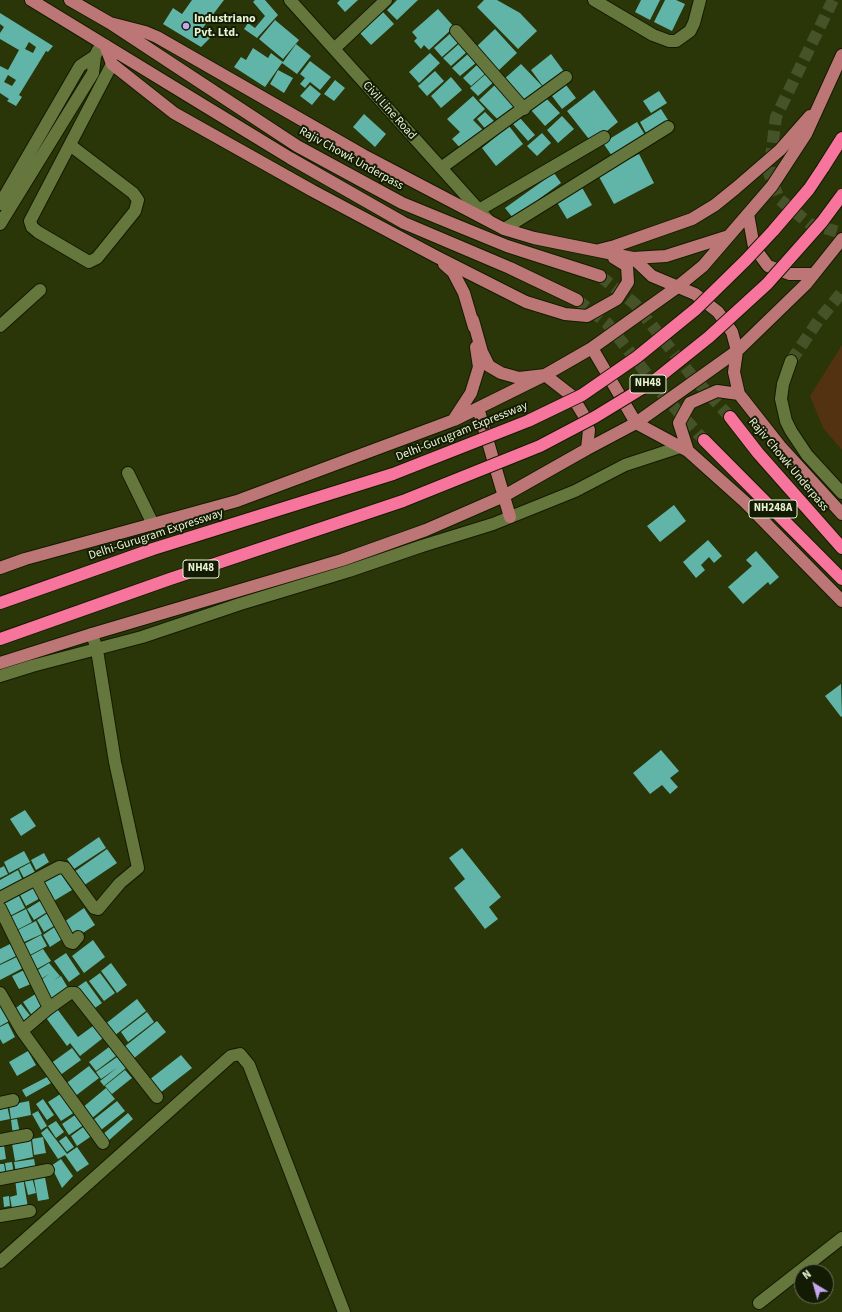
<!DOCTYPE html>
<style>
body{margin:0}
#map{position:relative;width:842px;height:1312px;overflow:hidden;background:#2a3508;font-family:"Source Sans 3",sans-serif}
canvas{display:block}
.north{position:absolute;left:794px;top:1264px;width:40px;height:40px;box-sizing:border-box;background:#141b04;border:1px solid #697157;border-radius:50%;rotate:323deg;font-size:11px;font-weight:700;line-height:16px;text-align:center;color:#e8f3d4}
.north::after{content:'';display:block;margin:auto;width:14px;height:18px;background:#c5a6f0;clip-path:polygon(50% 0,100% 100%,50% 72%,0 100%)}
</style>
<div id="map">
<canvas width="842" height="1312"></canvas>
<div class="north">N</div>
</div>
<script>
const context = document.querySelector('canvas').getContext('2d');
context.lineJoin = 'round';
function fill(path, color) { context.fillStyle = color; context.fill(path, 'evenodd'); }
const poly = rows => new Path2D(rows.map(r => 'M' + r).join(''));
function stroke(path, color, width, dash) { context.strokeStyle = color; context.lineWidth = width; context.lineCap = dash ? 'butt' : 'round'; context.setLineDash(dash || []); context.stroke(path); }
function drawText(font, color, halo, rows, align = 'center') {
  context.font = font + ' "Source Sans 3",sans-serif'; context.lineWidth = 4; context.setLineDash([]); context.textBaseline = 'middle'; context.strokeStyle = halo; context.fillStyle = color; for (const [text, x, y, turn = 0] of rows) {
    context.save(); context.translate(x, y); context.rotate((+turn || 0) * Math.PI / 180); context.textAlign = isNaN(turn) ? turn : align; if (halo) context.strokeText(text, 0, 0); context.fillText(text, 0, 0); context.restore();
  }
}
const green = poly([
 [842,345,842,450,823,428,810,396]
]);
const building = poly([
 [192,0,224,0,202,29,210,38,201,47,163,24,173,8,182,14],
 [255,0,265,0,278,15,257,38,244,29,248,23,255,28,265,16,253,2],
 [340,0,358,0,345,12,337,3],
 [397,0,418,0,397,20,387,10],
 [484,0,497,0,520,13,537,31,518,49,477,7],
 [641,0,660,0,650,20,635,12],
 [665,0,676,0,685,4,672,31,654,22],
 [438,9,454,27,429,50,424,45,421,49,414,41,417,38,412,32],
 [383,12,394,24,371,45,360,33],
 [0,13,53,46,48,52,46,51,19,95,22,97,16,106,7,101,9,99,0,93,0,66,8,70,19,50,0,39,0,33,4,27,0,24],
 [29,42,36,47,33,53,25,49],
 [8,75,16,80,12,86,4,82],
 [275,20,299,40,283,59,259,39],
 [495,29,517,53,498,71,476,47],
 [452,32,460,41,442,57,434,48],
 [460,43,468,51,451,66,443,58],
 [296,44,311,56,297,74,282,63,265,87,234,67,241,57,246,60,253,48,268,58,271,53,283,62],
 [430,53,440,63,419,83,409,72],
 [469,53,477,62,460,76,452,68],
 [551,54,565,73,545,89,531,70],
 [310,61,331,77,320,90,310,82,305,88,300,84,305,78,300,74],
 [479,63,487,72,471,86,463,78],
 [521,64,544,88,526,105,503,80],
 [278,70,293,78,284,93,270,84],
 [435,71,444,81,427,96,418,86],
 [488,72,496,80,478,96,470,88],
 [451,77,462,90,441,108,431,96],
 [335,80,345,88,334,101,324,94],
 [496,84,520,108,502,124,479,100],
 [310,85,321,94,312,105,300,96],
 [566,85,576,98,562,109,552,96],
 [594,90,618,122,592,143,567,111],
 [659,91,667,103,651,113,643,101],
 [473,96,485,109,473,120,484,131,462,150,452,139,460,132,447,119],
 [545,97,560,113,545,126,531,110],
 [661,109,668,120,646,133,640,122],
 [485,112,497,124,488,132,477,119],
 [364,114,386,134,375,147,353,127],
 [562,116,574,129,558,143,547,130],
 [520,118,535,135,528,141,513,124],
 [637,122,645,135,612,156,603,143],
 [509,126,523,144,496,166,482,148],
 [542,133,551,143,537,156,527,146],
 [639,154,654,183,614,204,598,175],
 [554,173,561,183,513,218,505,208],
 [580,184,592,205,567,219,555,199],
 [674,505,686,521,660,542,647,526],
 [708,540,722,556,714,563,709,557,701,565,705,570,696,578,683,562],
 [756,551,779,577,770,585,768,582,743,604,728,587,752,566,746,560],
 [841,684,842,716,841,717,825,696],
 [661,750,679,771,670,778,678,787,670,794,662,785,650,794,633,773],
 [25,810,36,826,21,836,10,819],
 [99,837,106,848,74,869,67,859],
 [462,848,501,897,489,907,498,919,485,929,454,888,465,879,449,858],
 [107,849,117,863,83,886,74,872],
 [24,851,30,862,9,873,4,862],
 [44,853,49,862,36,870,31,860],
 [30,863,37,876,26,882,19,869],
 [4,866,8,874,0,878,0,868],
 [18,870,24,883,0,895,0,880],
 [59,871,72,890,52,902,40,883],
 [37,883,44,896,26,906,19,893],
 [18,894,25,908,8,917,1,903],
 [45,898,52,909,34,920,27,909],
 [84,908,95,925,72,940,61,924],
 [26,909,32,922,15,931,8,918],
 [51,911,59,923,44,932,37,920],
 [36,921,42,934,24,942,18,930],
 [59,924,67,936,50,947,43,935],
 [41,935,47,946,28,956,22,945],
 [93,940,105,957,84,973,72,956],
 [12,943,18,955,0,964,0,949],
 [43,949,51,961,35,970,28,957],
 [66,953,80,974,69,982,54,961],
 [19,956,25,967,0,980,0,965],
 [49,963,60,976,54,980,61,976,68,988,52,1001,41,980,49,974,41,979,36,971],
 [111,963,127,985,117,993,101,971],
 [26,969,33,983,19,989,12,976],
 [100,973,115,993,104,1001,89,981],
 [86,981,102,1003,92,1010,76,988],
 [37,993,46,1008,33,1017,23,1002],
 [137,999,146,1011,114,1036,104,1025],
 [0,1000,11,1020,0,1026],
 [21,1004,32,1018,22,1025,12,1011],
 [55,1006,78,1037,93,1026,103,1038,80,1056,70,1043,67,1046,44,1015],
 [147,1012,154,1022,128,1042,121,1032],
 [157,1021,166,1032,133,1059,124,1047],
 [8,1023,15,1037,3,1044,0,1039,0,1027],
 [109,1047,116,1056,96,1071,89,1062],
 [72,1048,81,1060,59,1076,50,1064],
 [28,1051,36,1065,17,1076,9,1062],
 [181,1055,192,1068,160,1093,149,1080],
 [117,1057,126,1068,104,1086,100,1081,118,1067,101,1079,96,1072],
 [89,1066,99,1078,74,1097,64,1085],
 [125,1070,132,1078,112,1094,105,1086],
 [47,1077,51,1083,26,1097,22,1090],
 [106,1088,115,1099,91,1119,82,1108],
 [62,1093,75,1112,61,1121,48,1102],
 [43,1099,54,1115,47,1120,36,1104],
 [29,1101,31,1115,11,1119,9,1105],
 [117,1101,125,1111,101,1130,93,1120],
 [7,1105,10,1119,0,1121,0,1106],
 [38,1111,47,1126,41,1130,32,1114],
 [78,1113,85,1124,69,1135,62,1124],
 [128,1113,133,1119,107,1142,102,1135],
 [17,1119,20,1133,13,1135,11,1120],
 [56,1121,64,1132,56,1138,48,1126],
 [86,1125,93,1135,77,1146,71,1136],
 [47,1128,67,1154,77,1147,89,1164,77,1172,65,1155,58,1159,41,1133],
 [66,1136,74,1147,67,1152,59,1141],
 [43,1137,46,1153,34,1155,32,1139],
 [31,1141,33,1157,15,1161,12,1144],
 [0,1145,4,1145,6,1159,0,1160],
 [34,1159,36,1170,16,1173,14,1162],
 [61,1159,73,1176,62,1188,51,1166],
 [12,1162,14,1174,7,1176,5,1163],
 [0,1164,4,1164,6,1176,0,1175],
 [44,1172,49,1199,38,1201,33,1174],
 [23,1177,28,1208,13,1214,10,1197,17,1195,15,1179],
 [32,1177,36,1193,28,1195,24,1178],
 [9,1196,10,1206,4,1207,3,1197]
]);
const minorTunnel = poly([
 [791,361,818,321,842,292]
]);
const majorTunnel = poly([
 [833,0,776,117,769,173,779,199,810,224,842,233],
 [600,276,635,304,692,376,730,417],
 [577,300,607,323,664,396,704,440]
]);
const minor = poly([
 [290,0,488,220],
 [594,0,653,35,669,41,676,41,690,31,694,23,700,0],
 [456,31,524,109],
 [334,49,386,0],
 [70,145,133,193,138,200,135,211,97,258,89,262,38,232,32,227,30,221,112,64],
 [441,168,566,77],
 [0,204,80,66,95,56,98,50],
 [479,210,604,137],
 [0,224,93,73,95,56],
 [504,229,668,127],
 [0,326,40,290],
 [791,361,783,384,781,399,786,421,791,431,807,455,842,493],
 [128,473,153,524],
 [0,676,32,666,142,637,240,604,349,571,422,546,493,524,575,491,625,465,680,447],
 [36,880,70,942,73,943,78,937],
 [0,898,59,867,65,868,94,908,98,909,120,883,138,868,115,762,97,650,92,634],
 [0,908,49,1008],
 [0,993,22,1031],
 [0,1103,13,1100],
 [0,1140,27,1135],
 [103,1143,22,1031,49,1008,70,993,75,993,157,1097],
 [0,1179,48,1170],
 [0,1216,30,1211],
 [0,1262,231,1056,240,1054,249,1065,344,1312],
 [759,1303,842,1238]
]);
const major = poly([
 [31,0,290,158,404,223,510,268,577,300],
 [70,0,110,23,297,146,402,203,507,246,600,276],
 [110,23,145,32,157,37,363,155,504,229,534,238,633,258,652,276,695,294,718,312,732,332,737,351,734,372,739,394,780,446,842,514],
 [105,45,112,64,174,113,313,191,437,257,526,302,565,314,587,316,617,299,628,282,627,266,614,258],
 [748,214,754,247,768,266,790,274,814,274],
 [599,250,615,246,692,219,715,205,736,188,780,150,810,116],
 [633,258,666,256,729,236],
 [444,264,453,272,464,293,474,327],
 [473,320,482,352,489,366,501,373,519,378,545,375,572,396,583,414,589,430,587,449],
 [592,348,636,423,688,451,745,502,842,601],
 [478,408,510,517],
 [454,419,471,393,479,367,476,347],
 [688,451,679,423,690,403,717,391,739,394],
 [0,568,25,559,237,501,454,420,545,375,592,348,676,288,703,266,772,186,806,134,842,55],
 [0,663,92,634,342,560,426,530,504,496,587,449,636,423,737,351,806,284,842,239]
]);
const highway = poly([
 [823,168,842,138],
 [730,417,758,453,842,548],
 [704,440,842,579],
 [0,603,153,549,393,474],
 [0,639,170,579,403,501]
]);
const highwayBridge = poly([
 [393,474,528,421,582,395,637,357,696,309,746,260,773,231,809,189,823,168],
 [403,501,540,446,595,417,654,381,709,337,767,284,822,222,842,195]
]);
const markers = [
 [186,26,4,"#c5a6f0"]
];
const shields = [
 [648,384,36],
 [773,509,48],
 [201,569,36]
];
const shieldNames = [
 ["NH48",648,384],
 ["NH248A",773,509],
 ["NH48",201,569]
];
const poiNames = [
 ["Industriano",194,19],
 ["Pvt. Ltd.",194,33]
];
const streetNames = [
 ["Civil Line Road",389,111,48],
 ["Rajiv Chowk Underpass",351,159,29],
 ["Delhi-Gurugram Expressway",462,432,-22],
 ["Rajiv Chowk Underpass",788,465,50],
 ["Delhi-Gurugram Expressway",156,535,-18]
];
fill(green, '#523210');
fill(building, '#61b5a8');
stroke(minorTunnel, '#465227', 12, [12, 6]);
stroke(majorTunnel, '#465227', 12, [12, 6]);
stroke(minor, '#141b00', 14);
stroke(major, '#141b00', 14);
stroke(highway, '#141b00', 14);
stroke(minor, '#65773d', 12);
stroke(major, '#bd7676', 12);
stroke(highway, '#f7759c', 12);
stroke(highwayBridge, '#141b00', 14, []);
stroke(highwayBridge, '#f7759c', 12);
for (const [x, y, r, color] of markers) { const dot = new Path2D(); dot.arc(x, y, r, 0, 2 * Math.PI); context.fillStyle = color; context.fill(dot); stroke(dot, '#141b04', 1.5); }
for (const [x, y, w] of shields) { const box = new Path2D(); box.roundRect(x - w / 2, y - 9, w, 18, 3); context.fillStyle = '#141b04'; context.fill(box); stroke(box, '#e8f3d4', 1); }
drawText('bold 11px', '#e8f3d4', null, shieldNames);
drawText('bold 12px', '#e8f3d4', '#141b04', poiNames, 'left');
drawText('12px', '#e8f3d4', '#141b04', streetNames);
</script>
